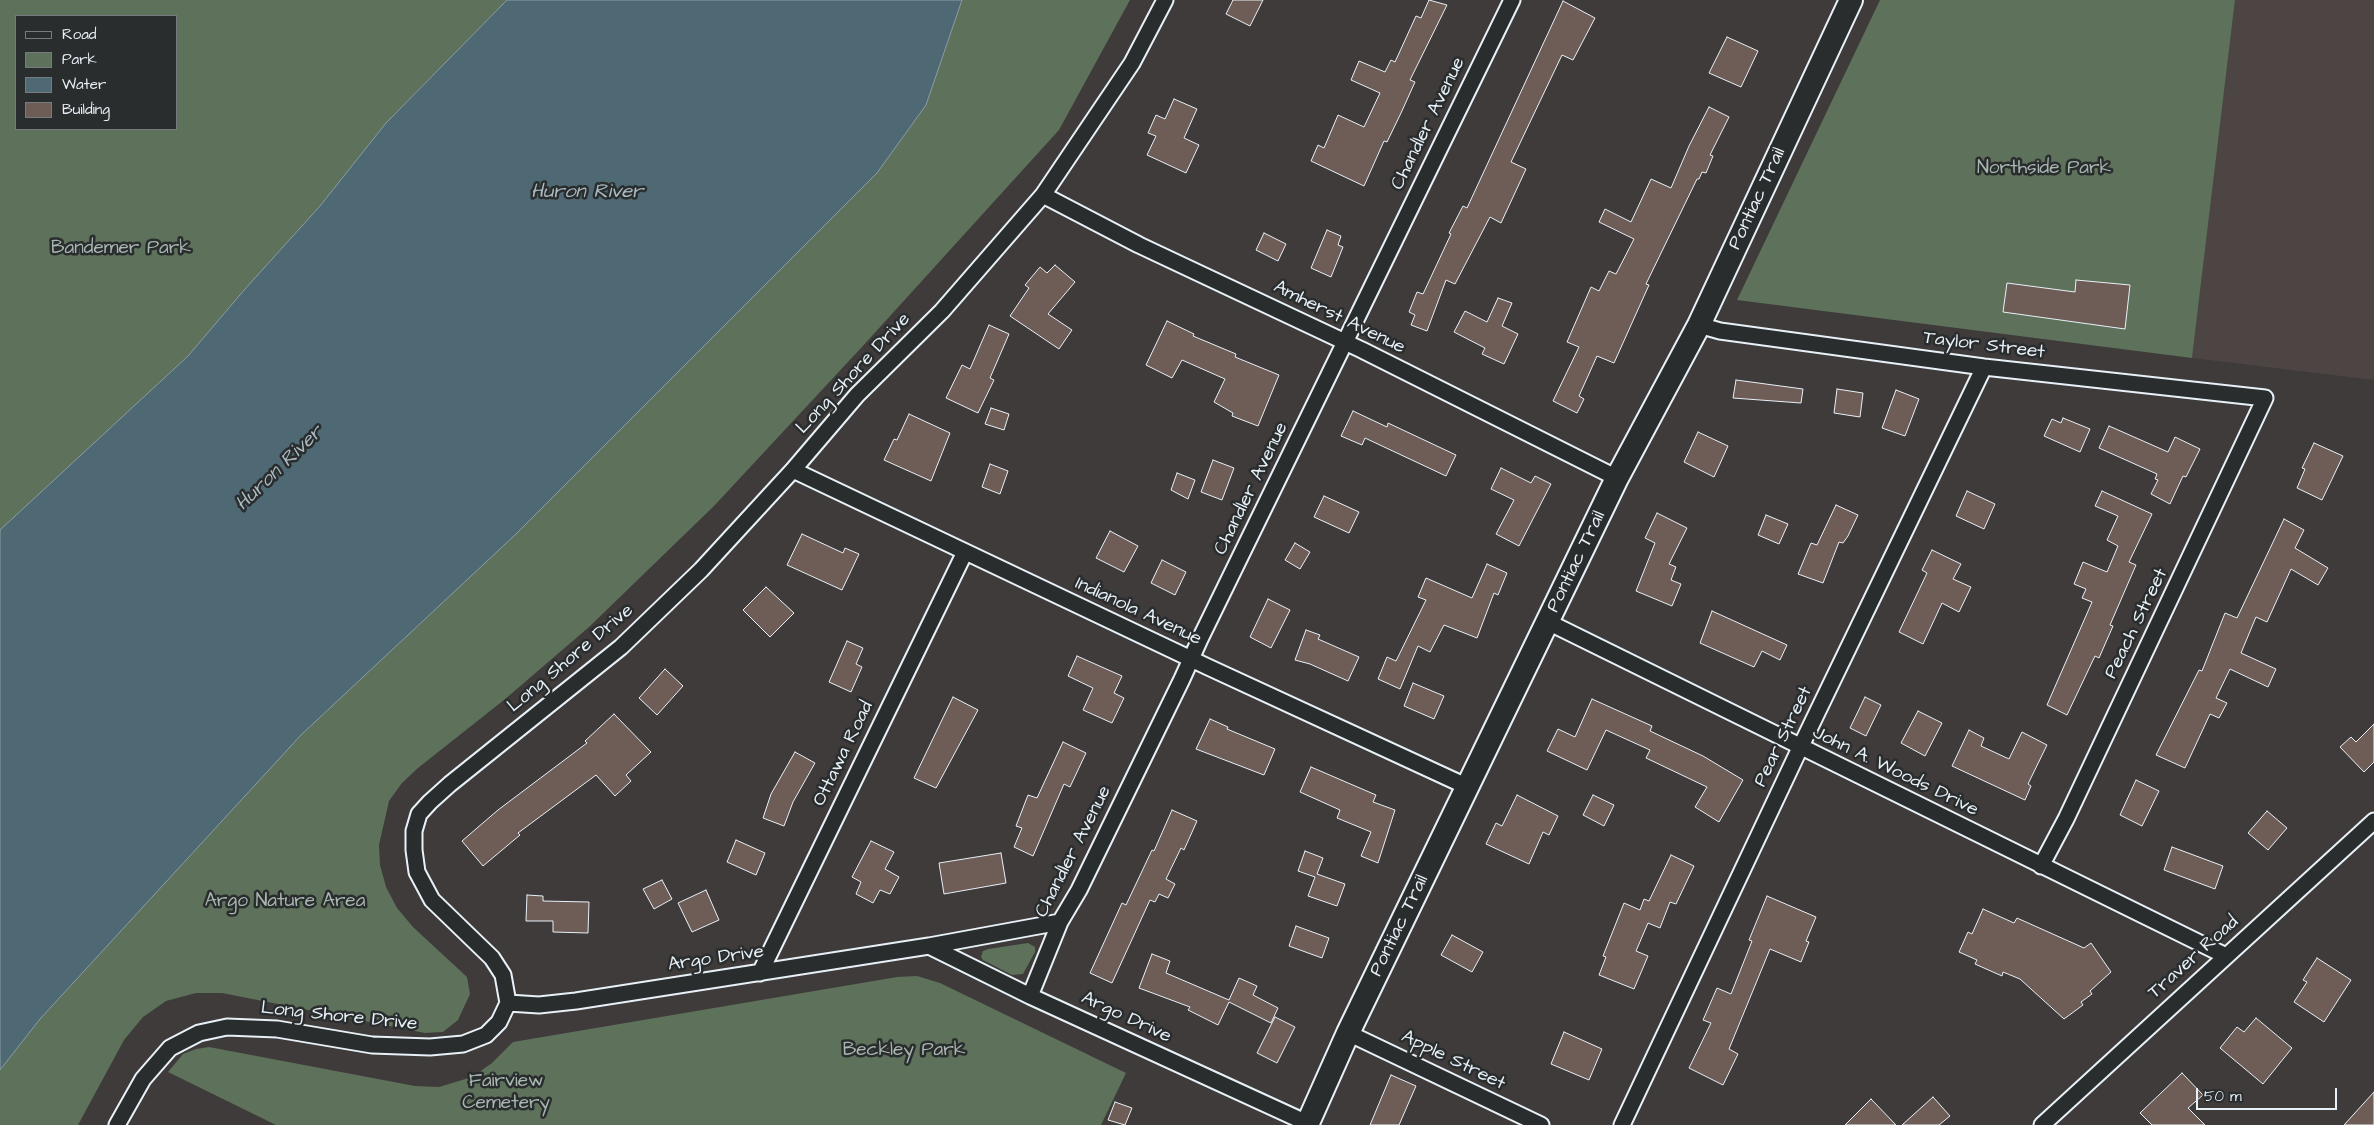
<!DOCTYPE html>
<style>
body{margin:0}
#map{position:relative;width:2374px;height:1125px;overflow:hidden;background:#3e3b3a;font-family:"Architects Daughter",sans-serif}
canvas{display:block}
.legend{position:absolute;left:15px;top:15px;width:162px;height:115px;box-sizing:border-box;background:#2a2d2e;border:1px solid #767b7f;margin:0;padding:6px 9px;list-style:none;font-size:15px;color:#e8f1f8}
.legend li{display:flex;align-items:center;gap:10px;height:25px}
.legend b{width:25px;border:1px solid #767b7f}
.scale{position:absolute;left:2196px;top:1088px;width:141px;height:22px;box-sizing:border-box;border:2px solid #e8f1f8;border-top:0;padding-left:6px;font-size:15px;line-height:18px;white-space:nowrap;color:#e8f1f8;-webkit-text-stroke:4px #2a2d2e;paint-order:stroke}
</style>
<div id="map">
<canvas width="2374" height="1125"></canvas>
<ul class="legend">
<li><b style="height:6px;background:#2a2d2e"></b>Road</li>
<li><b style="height:14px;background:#5d715b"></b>Park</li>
<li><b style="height:14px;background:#4e6973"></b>Water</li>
<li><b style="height:14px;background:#6e5c57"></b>Building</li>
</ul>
<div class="scale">50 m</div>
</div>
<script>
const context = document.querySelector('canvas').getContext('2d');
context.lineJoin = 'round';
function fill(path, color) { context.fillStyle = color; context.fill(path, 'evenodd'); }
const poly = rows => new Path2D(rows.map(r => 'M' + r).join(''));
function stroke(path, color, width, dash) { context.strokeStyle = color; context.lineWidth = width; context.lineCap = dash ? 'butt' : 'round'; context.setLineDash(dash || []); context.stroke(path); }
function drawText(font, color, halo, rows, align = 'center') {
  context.font = font + ' "Architects Daughter",sans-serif'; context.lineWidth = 5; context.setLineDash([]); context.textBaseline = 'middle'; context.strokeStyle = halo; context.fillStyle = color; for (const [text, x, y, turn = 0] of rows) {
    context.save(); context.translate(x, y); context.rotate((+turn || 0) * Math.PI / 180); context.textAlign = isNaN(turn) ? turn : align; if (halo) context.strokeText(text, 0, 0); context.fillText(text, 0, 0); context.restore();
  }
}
const built = poly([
 [2235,0,2374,0,2374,380,2192,358]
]);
const green = poly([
 [0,0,507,0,386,123,320,206,245,289,188,356,0,530],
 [16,16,176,16,176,129,16,129],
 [962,0,1130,0,1059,130,861,348,714,506,589,627,504,700,418,768,402,783,389,801,379,845,380,865,386,887,397,908,413,927,467,977,470,994,458,1020,443,1032,425,1033,222,993,196,993,166,1001,143,1017,124,1040,78,1125,0,1125,0,1070,40,1019,301,735,516,534,877,173,926,105],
 [1880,0,2235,0,2192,358,1737,300],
 [1028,943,1035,947,1035,952,1023,974,1012,975,983,960,981,957,983,951,988,949],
 [917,976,940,983,1126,1073,1101,1125,276,1125,168,1072,183,1054,196,1049,209,1047,415,1086,439,1087,472,1077,492,1063,513,1042,897,977]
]);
const water = poly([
 [507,0,962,0,926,105,877,173,516,534,301,735,40,1019,0,1070,0,530,188,356,245,289,320,206,386,123,507,0]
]);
const building = poly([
 [1233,0,1263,0,1250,26,1226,14,1233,0],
 [1429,0,1447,5,1410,80,1415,82,1401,113,1387,142,1384,141,1364,186,1311,161,1318,145,1324,148,1338,115,1364,127,1380,93,1351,80,1359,61,1385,72,1391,60,1395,62,1416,16,1421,18,1429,0],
 [1563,1,1595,18,1573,60,1562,55,1511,162,1526,169,1501,223,1490,217,1455,284,1446,280,1427,331,1411,325,1415,315,1409,312,1417,292,1423,294,1451,234,1449,233,1463,206,1467,208,1563,1],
 [1727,37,1758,51,1741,87,1709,73,1727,37],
 [1174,99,1197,109,1184,138,1199,145,1186,173,1147,155,1156,136,1148,133,1156,115,1165,119,1174,99],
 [1709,107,1729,117,1710,155,1713,156,1706,173,1702,172,1699,179,1697,179,1646,284,1649,285,1614,363,1597,356,1579,396,1584,399,1577,413,1553,401,1579,347,1567,342,1591,287,1599,291,1609,271,1616,274,1634,239,1599,222,1605,209,1631,222,1651,179,1671,188,1689,146,1709,107],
 [1327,230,1341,236,1338,245,1343,247,1331,277,1311,268,1327,230],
 [1264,233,1286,244,1278,261,1256,250,1264,233],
 [1055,265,1075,282,1048,314,1072,330,1059,349,1010,316,1029,288,1025,285,1040,267,1047,273,1055,265],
 [2076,280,2130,285,2125,329,2003,312,2007,283,2075,292,2076,280],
 [1498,298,1512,303,1502,326,1518,334,1504,364,1482,354,1485,348,1454,332,1465,311,1487,322,1498,298],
 [1167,321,1194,334,1193,336,1236,354,1235,357,1279,375,1258,426,1232,416,1233,413,1214,402,1225,379,1182,360,1172,378,1146,365,1167,321],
 [989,325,1009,334,990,378,994,380,978,413,946,398,962,365,970,369,989,325],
 [1736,380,1803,389,1801,403,1733,398,1736,380],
 [1837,389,1863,393,1860,417,1834,413,1837,389],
 [1896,390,1919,399,1905,436,1882,428,1896,390],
 [991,408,1009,414,1004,430,985,424,991,408],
 [1353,411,1387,427,1388,423,1456,455,1446,476,1365,438,1362,445,1341,436,1353,411],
 [909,414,950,433,931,481,884,460,894,439,897,440,909,414],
 [2063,418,2090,429,2080,452,2044,436,2052,419,2061,423,2063,418],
 [2109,426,2168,452,2175,437,2200,449,2186,477,2183,476,2170,504,2151,494,2158,480,2155,479,2157,474,2099,448,2109,426],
 [1698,432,1728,446,1714,477,1684,462,1698,432],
 [2314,443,2343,456,2322,500,2297,488,2305,469,2302,468,2314,443],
 [1213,460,1234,468,1222,500,1201,492,1213,460],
 [990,464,1008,471,1000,494,982,487,990,464],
 [1501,468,1531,483,1535,476,1551,484,1519,546,1496,534,1514,500,1491,489,1501,468],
 [1177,473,1195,480,1188,499,1171,490,1177,473],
 [1967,491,1995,504,1984,529,1956,516,1967,491],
 [2102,491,2152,514,2129,562,2136,565,2110,625,2113,626,2099,658,2095,656,2067,715,2047,705,2092,602,2082,598,2086,589,2074,584,2083,562,2107,572,2118,546,2107,540,2118,516,2095,506,2102,491],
 [1324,496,1359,512,1349,533,1314,517,1324,496],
 [1836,505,1858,515,1848,536,1843,543,1839,542,1823,583,1798,574,1811,543,1817,545,1836,505],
 [1657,513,1687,528,1669,564,1676,567,1671,580,1681,584,1672,606,1636,591,1655,543,1645,538,1657,513],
 [1766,515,1788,524,1779,544,1758,535,1766,515],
 [2284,519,2304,530,2295,548,2328,568,2318,585,2291,569,2267,622,2256,617,2241,653,2276,669,2268,687,2230,669,2216,698,2227,703,2219,718,2210,714,2185,768,2156,755,2199,670,2202,671,2225,613,2237,618,2284,519],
 [1110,531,1138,546,1124,572,1096,558,1110,531],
 [802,534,843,553,845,548,859,554,842,590,787,565,802,534],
 [1295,543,1310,552,1300,569,1285,560,1295,543],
 [1932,550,1961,564,1953,579,1971,587,1959,612,1942,603,1923,644,1899,632,1927,573,1922,570,1932,550],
 [1162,560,1186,572,1175,595,1151,583,1162,560],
 [1487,564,1507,573,1498,595,1494,593,1477,638,1444,625,1430,652,1418,646,1400,689,1378,679,1387,657,1396,661,1426,600,1418,597,1426,578,1472,598,1487,564],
 [766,587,794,613,770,637,743,610,766,587],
 [1268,599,1290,610,1271,648,1250,637,1268,599],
 [1712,611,1787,645,1780,660,1762,651,1754,667,1700,643,1712,611],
 [1306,630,1320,635,1318,639,1359,657,1348,681,1310,664,1295,660,1306,630],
 [847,641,863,648,856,664,862,667,851,692,829,682,847,641],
 [1077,656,1122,676,1114,693,1124,698,1112,723,1083,710,1093,688,1068,676,1077,656],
 [665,669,683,686,657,715,639,698,665,669],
 [1413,683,1444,696,1434,719,1404,706,1413,683],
 [953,697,978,710,936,788,914,778,953,697],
 [1865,697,1881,705,1866,736,1850,728,1865,697],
 [1592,699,1652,726,1650,731,1703,756,1743,780,1719,822,1695,807,1707,787,1646,758,1650,750,1606,730,1587,770,1547,751,1558,729,1575,737,1592,699],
 [1918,711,1942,723,1925,756,1901,743,1918,711],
 [614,714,651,752,626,775,631,781,615,796,596,775,518,833,520,835,483,866,462,841,498,810,587,743,585,741,614,714],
 [1210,719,1228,727,1227,729,1275,749,1264,775,1196,749,1210,719],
 [2374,724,2374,762,2364,772,2340,747,2351,737,2356,742,2374,724],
 [1969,730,1984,738,1981,746,2009,759,2022,732,2047,745,2028,784,2031,786,2025,800,1952,766,1969,730],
 [1063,742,1086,753,1070,787,1064,784,1033,856,1014,847,1022,828,1016,826,1028,795,1037,798,1063,742],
 [795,752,815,763,793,802,784,826,763,818,771,794,795,752],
 [1311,767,1376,795,1373,802,1395,810,1378,863,1361,856,1371,832,1337,818,1340,810,1300,792,1311,767],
 [2136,780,2159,791,2142,826,2120,815,2136,780],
 [1517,795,1558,816,1549,835,1543,832,1529,864,1486,844,1496,823,1502,826,1517,795],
 [1593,795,1614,805,1604,826,1583,815,1593,795],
 [1172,810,1197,821,1184,850,1181,848,1166,879,1175,884,1168,898,1159,894,1155,902,1150,900,1112,983,1090,973,1122,903,1126,905,1152,850,1154,851,1172,810],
 [2267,811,2287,828,2268,850,2248,833,2267,811],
 [736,840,765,853,756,875,727,862,736,840],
 [871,841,894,852,885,869,899,877,890,894,880,890,873,903,856,894,861,882,852,877,871,841],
 [2172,847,2223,866,2215,889,2164,870,2172,847],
 [1305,851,1323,858,1317,874,1345,884,1337,906,1308,896,1315,877,1298,871,1305,851],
 [1001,853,1006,883,944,894,939,863,1001,853],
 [1671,855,1694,866,1676,904,1670,902,1660,928,1648,923,1636,951,1648,956,1634,989,1599,975,1606,957,1603,956,1624,903,1640,910,1644,899,1649,901,1671,855],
 [662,880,672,899,654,909,643,889,662,880],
 [706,890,719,920,692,932,678,903,706,890],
 [527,895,543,896,543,901,589,902,588,933,553,932,553,921,526,921,527,895],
 [1767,896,1816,917,1806,941,1809,942,1801,962,1770,949,1729,1049,1738,1054,1723,1085,1689,1068,1711,1023,1703,1020,1717,988,1731,994,1752,941,1749,940,1767,896],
 [1983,909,2014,923,2017,918,2084,948,2091,943,2111,972,2090,991,2092,994,2081,1002,2083,1005,2064,1019,2020,979,2003,972,2002,976,1975,964,1977,960,1959,952,1968,932,1972,934,1983,909],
 [1296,926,1329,938,1322,958,1289,946,1296,926],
 [1452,935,1483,952,1472,972,1441,955,1452,935],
 [1152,954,1170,961,1166,973,1229,1000,1239,978,1257,986,1253,995,1278,1008,1271,1023,1229,1002,1218,1025,1188,1010,1190,1007,1139,988,1152,954],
 [2317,958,2351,980,2324,1022,2294,1002,2307,982,2303,980,2317,958],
 [1275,1017,1295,1027,1277,1063,1257,1053,1275,1017],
 [2256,1018,2292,1048,2263,1084,2220,1048,2237,1027,2244,1032,2256,1018],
 [1564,1032,1602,1049,1589,1080,1551,1064,1564,1032],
 [2182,1073,2203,1095,2188,1108,2205,1125,2152,1125,2140,1113,2182,1073],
 [1391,1075,1416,1086,1399,1125,1370,1125,1391,1075],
 [2374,1092,2374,1125,2344,1125,2374,1092],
 [1933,1097,1950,1116,1939,1125,1902,1125,1933,1097],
 [1871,1099,1896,1125,1845,1125,1871,1099],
 [1115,1102,1132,1108,1125,1125,1108,1120,1115,1102]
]);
const minor = poly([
 [1043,195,1139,245,1362,350,1617,478],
 [1699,325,1720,331,1984,367,2265,398,2066,819,2041,866],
 [793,470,1208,667,1468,787],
 [1548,622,2226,956],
 [929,946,1060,922],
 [760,973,965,552],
 [1030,996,1060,922,1079,890,1182,679,1200,639,1512,0],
 [508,1003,539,1005,576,1001,929,946,1030,996,1307,1123],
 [1348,1033,1541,1125],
 [117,1125,143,1079,170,1048,199,1033,227,1027,277,1029,372,1045,430,1047,463,1044,486,1035,499,1022,508,1003,503,975,492,958,432,900,417,872,414,850,414,831,419,814,430,802,450,784,621,647,701,570,793,470,857,395,942,311,1043,195,1132,63,1165,0],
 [1622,1125,1800,748,1984,367],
 [2042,1125,2374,821]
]);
const secondary = poly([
 [1307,1125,1348,1033,1617,478,1699,325,1851,0]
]);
const streetNames = [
 ["Chandler Avenue",1429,124,-64],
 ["Pontiac Trail",1758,199,-65],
 ["Amherst Avenue",1339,318,26],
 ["Taylor Street",1984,346,7],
 ["Long Shore Drive",854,374,-47],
 ["Chandler Avenue",1252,489,-64],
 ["Pontiac Trail",1577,562,-64],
 ["Indianola Avenue",1138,612,25],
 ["Peach Street",2137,624,-64],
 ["Long Shore Drive",571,659,-40],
 ["Pear Street",1784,737,-64],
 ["Ottawa Road",844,754,-64],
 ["John A. Woods Drive",1895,772,26],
 ["Chandler Avenue",1074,852,-63],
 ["Pontiac Trail",1400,926,-64],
 ["Traver Road",2194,958,-42],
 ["Argo Drive",716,959,-8],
 ["Long Shore Drive",339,1017,6],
 ["Argo Drive",1126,1018,25],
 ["Apple Street",1453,1061,26]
];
const parkNames = [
 ["Northside Park",2044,169],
 ["Bandemer Park",121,249],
 ["Argo Nature Area",285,902],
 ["Beckley Park",904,1051],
 ["Fairview",506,1082],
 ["Cemetery",506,1104]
];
const waterNames = [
 ["Huron River",587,193],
 ["Huron River",280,469,-44]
];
fill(built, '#4c4543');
fill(green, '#5d715b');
fill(water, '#4e6973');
stroke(water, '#8c9fa8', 1);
fill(building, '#6e5c57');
stroke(building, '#e8f1f8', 1);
stroke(minor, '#e8f1f8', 19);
stroke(secondary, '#e8f1f8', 26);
stroke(minor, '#2a2d2e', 15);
stroke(secondary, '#2a2d2e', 22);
drawText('19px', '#e8f1f8', '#2a2d2e', streetNames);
drawText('19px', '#a9b7b1', '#2a2d2e', parkNames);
drawText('italic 20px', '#aabbc3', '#2a2d2e', waterNames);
</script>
